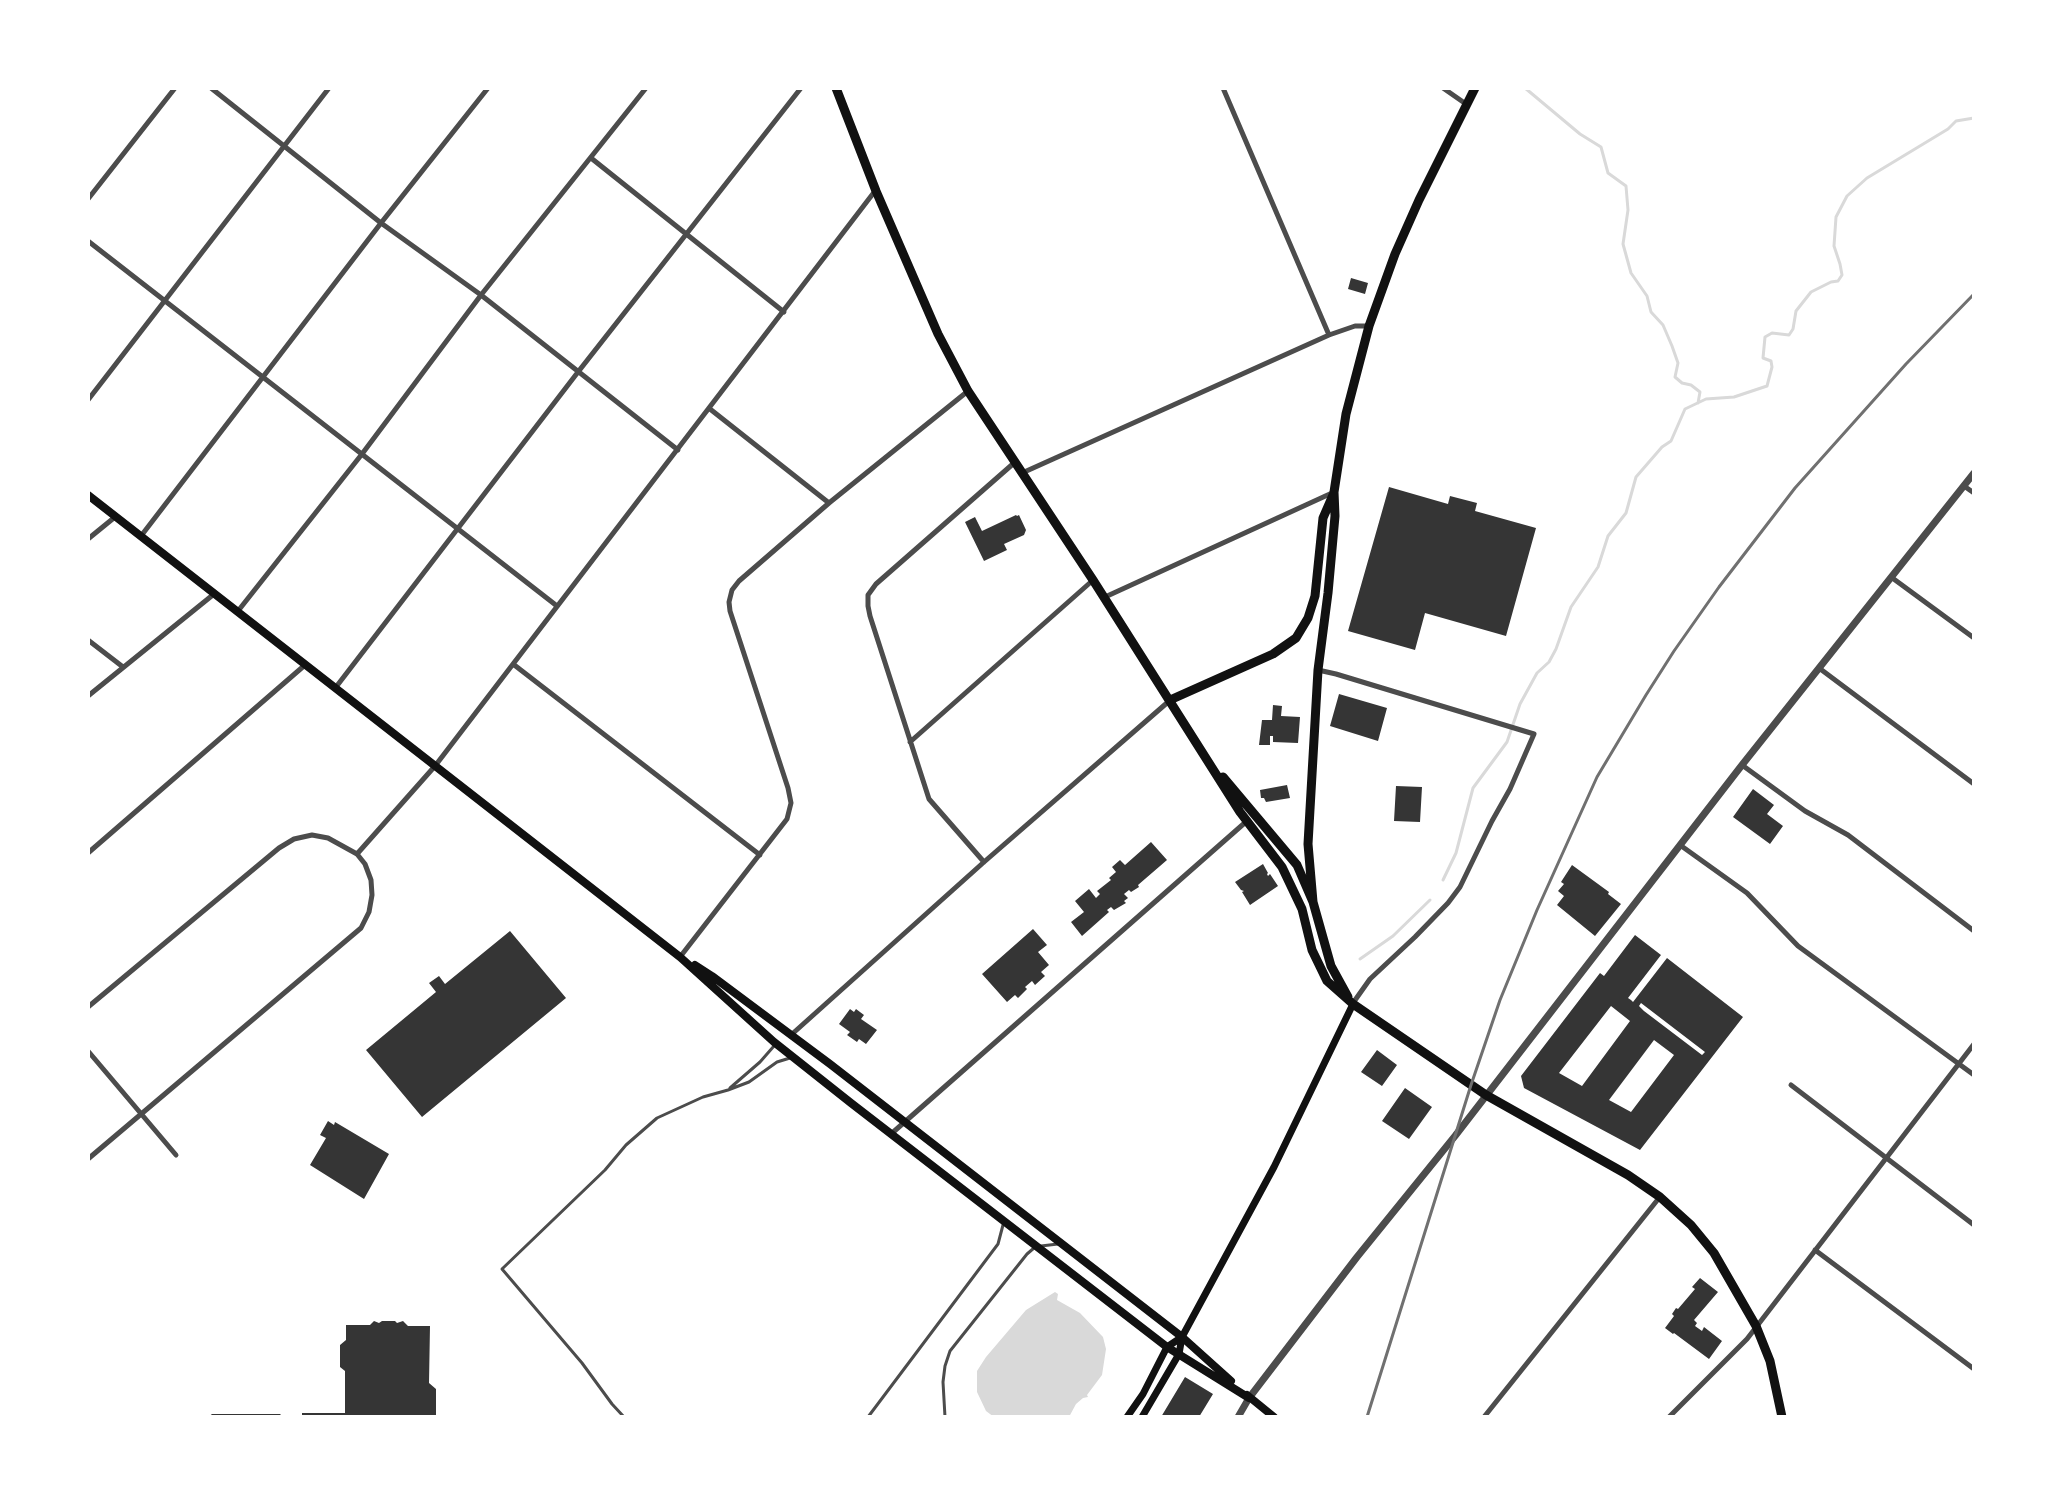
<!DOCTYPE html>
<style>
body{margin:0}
#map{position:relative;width:2062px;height:1505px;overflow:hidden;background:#fff;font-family:Helvetica,sans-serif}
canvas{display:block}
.frame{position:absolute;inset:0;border:90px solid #fff;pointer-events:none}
</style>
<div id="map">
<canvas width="2062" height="1505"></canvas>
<div class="frame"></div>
</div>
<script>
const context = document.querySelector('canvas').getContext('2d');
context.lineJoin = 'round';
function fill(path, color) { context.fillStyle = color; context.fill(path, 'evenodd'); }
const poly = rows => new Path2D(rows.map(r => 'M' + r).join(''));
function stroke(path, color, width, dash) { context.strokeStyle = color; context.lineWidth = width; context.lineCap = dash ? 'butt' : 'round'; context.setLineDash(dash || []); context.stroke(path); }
const water = poly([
 [1055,1292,1058,1294,1057,1300,1080,1313,1103,1337,1106,1349,1102,1375,1087,1395,1088,1397,1083,1398,1076,1404,1069,1417,994,1417,986,1411,977,1392,977,1371,986,1357,1026,1310]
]);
const stream = poly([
 [1525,88,1580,134,1601,147,1608,173,1626,186,1628,210,1623,244,1631,273,1647,296,1651,312,1663,325,1672,346,1678,363,1675,377,1682,383,1691,385,1700,392,1698,403],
 [1443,880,1456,853,1473,788,1507,742,1520,704,1537,673,1549,662,1556,649,1571,607,1598,567,1608,536,1626,513,1636,477,1662,447,1671,441,1685,409,1706,399,1734,397,1767,386,1772,367,1771,361,1763,358,1765,337,1772,333,1789,335,1793,329,1796,311,1811,292,1831,282,1838,281,1842,275,1840,264,1834,246,1836,217,1847,196,1867,178,1948,129,1956,121,1974,118],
 [1360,959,1393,936,1430,900]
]);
const building = poly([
 [1351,278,1368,283,1365,294,1348,289],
 [1389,487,1448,504,1450,496,1477,503,1475,511,1536,528,1506,636,1425,613,1415,650,1348,631],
 [1016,515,1017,516,1019,515,1026,530,1024,535,1004,544,1007,550,984,561,965,522,975,517,982,531],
 [1339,694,1387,708,1378,741,1330,726],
 [1273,705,1282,706,1281,716,1300,717,1298,743,1273,742,1273,736,1270,736,1270,745,1259,745,1262,720,1272,720],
 [1287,785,1290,798,1266,802,1264,798,1261,798,1260,790],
 [1396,786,1422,787,1420,822,1394,821],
 [1753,789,1774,805,1767,814,1783,826,1770,844,1733,817],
 [1151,842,1167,860,1138,885,1139,887,1131,892,1129,890,1124,894,1128,898,1124,901,1126,903,1114,910,1111,907,1107,910,1109,912,1082,936,1071,922,1084,912,1075,901,1089,889,1096,898,1100,894,1097,891,1111,880,1109,878,1116,872,1112,867,1120,860,1125,865],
 [1263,864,1268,873,1267,874,1268,876,1270,874,1278,886,1250,905,1242,892,1244,891,1241,890,1235,882],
 [1572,865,1609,892,1608,894,1621,904,1595,936,1557,905,1564,896,1558,891,1564,884,1561,882],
 [1033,929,1047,945,1038,952,1049,965,1041,972,1045,976,1035,985,1032,981,1025,987,1027,989,1018,998,1015,995,1007,1002,982,974],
 [510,931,566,998,422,1117,366,1050,436,992,429,983,439,976,445,984],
 [1635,935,1661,955,1628,998,1631,1000,1633,1002,1667,958,1743,1017,1640,1150,1524,1088,1521,1076,1600,973,1604,976],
 [1641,1003,1705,1052,1702,1055,1644,1011,1639,1006],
 [1611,1006,1630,1021,1582,1086,1559,1073],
 [1654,1040,1674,1055,1631,1112,1609,1100],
 [850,1009,854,1012,856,1009,864,1015,861,1019,877,1030,866,1044,859,1039,857,1042,847,1035,850,1032,839,1024],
 [1377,1050,1397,1065,1382,1086,1361,1072],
 [1405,1088,1432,1107,1409,1139,1382,1121],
 [328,1121,334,1125,335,1122,389,1154,364,1199,310,1165,326,1138,320,1135],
 [1700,1278,1718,1292,1694,1320,1697,1323,1695,1326,1702,1331,1704,1327,1722,1341,1709,1359,1674,1333,1673,1334,1665,1328,1674,1316,1672,1314,1676,1308,1678,1309,1695,1289,1692,1287],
 [374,1321,379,1323,382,1321,395,1321,397,1323,403,1321,408,1326,430,1326,429,1383,436,1389,436,1417,302,1417,302,1413,345,1413,345,1371,340,1367,340,1345,346,1340,346,1325,370,1325],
 [1185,1377,1213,1394,1199,1417,1161,1417],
 [212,1414,280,1414,283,1417,208,1417]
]);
const service = poly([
 [730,1088,760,1062,774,1046],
 [1041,1246,1058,1244],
 [624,1417,612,1404,582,1363,502,1269,605,1170,626,1145,657,1118,703,1097,728,1090,749,1082,777,1062,790,1058],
 [868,1417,998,1244,1003,1225],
 [945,1417,943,1382,945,1366,950,1351,1027,1254,1034,1248]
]);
const minor = poly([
 [211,88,381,223,481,295,678,450],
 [1223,88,1329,335],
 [1443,88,1466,104],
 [591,158,784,312],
 [88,199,175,88],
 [88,241,557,606],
 [88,400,329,88],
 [710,409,829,503],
 [1022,473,1329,335,1355,326,1368,326],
 [1964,486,1974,493],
 [141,536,381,223,488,88],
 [88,539,115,517],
 [1891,577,1974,638],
 [1105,597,1332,493],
 [238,611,362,454,481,295,646,88],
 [88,640,123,667],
 [513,664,760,855],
 [1819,668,1974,784],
 [1318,670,1336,674,1534,734,1510,789,1492,821,1460,887,1448,903,1415,937,1370,979,1353,1003],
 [336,687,578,372,801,88],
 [88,696,214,594],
 [910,742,1092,581],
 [1742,765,1805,811,1848,835,1974,931],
 [1680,845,1747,893,1798,946,1974,1075],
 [88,853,305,665],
 [357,854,435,766,875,191],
 [984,862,929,799,870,616,868,606,868,595,876,584,1014,463],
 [680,957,787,819,791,803,788,788,730,611,729,602,732,590,739,581,829,503,968,391],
 [88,1007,279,848,294,839,312,835,328,838,357,854,365,864,371,880,372,895,369,912,361,928,88,1159],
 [791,1035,984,862,1168,702],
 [88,1051,176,1155],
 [1791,1085,1974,1225],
 [891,1134,1248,820],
 [1815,1250,1974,1369],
 [1484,1417,1659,1198],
 [1669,1417,1747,1339,1974,1044]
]);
const tertiary = poly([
 [1238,1417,1249,1398,1357,1257,1455,1136,1742,765,1974,473]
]);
const secondary = poly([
 [1127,1417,1143,1394,1167,1347,1182,1337],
 [1142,1417,1179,1354,1182,1337,1274,1167,1353,1004]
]);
const primary = poly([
 [88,495,680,957,774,1042,851,1103,1167,1347,1249,1398],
 [695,965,712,976,830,1064,1182,1337,1231,1381],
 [1247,1395,1274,1417]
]);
const trunk = poly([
 [836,88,876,191,938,334,968,391,1093,580,1240,812,1282,867,1302,909,1312,950,1327,981,1353,1004,1486,1095,1628,1175,1660,1197,1691,1225,1714,1253,1756,1326,1770,1361,1782,1417],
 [1170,700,1273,654,1296,638,1308,618,1315,596,1323,518,1333,495],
 [1223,777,1297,865,1313,902,1331,966,1348,997],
 [1313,902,1308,844,1318,670,1328,593,1335,516,1334,492,1346,414,1369,326,1395,254,1419,200,1475,88]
]);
const rail = poly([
 [1367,1417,1471,1085,1500,1000,1537,910,1597,777,1646,695,1674,651,1719,587,1795,488,1906,364,1974,294]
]);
fill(water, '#d9d9d9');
stroke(stream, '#d9d9d9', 3);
fill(building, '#353535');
stroke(service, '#4c4c4c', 3);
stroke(minor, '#4c4c4c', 5);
stroke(tertiary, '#4c4c4c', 7);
stroke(secondary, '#111', 7);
stroke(primary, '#111', 8);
stroke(trunk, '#111', 9);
stroke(rail, '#707070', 3);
</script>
